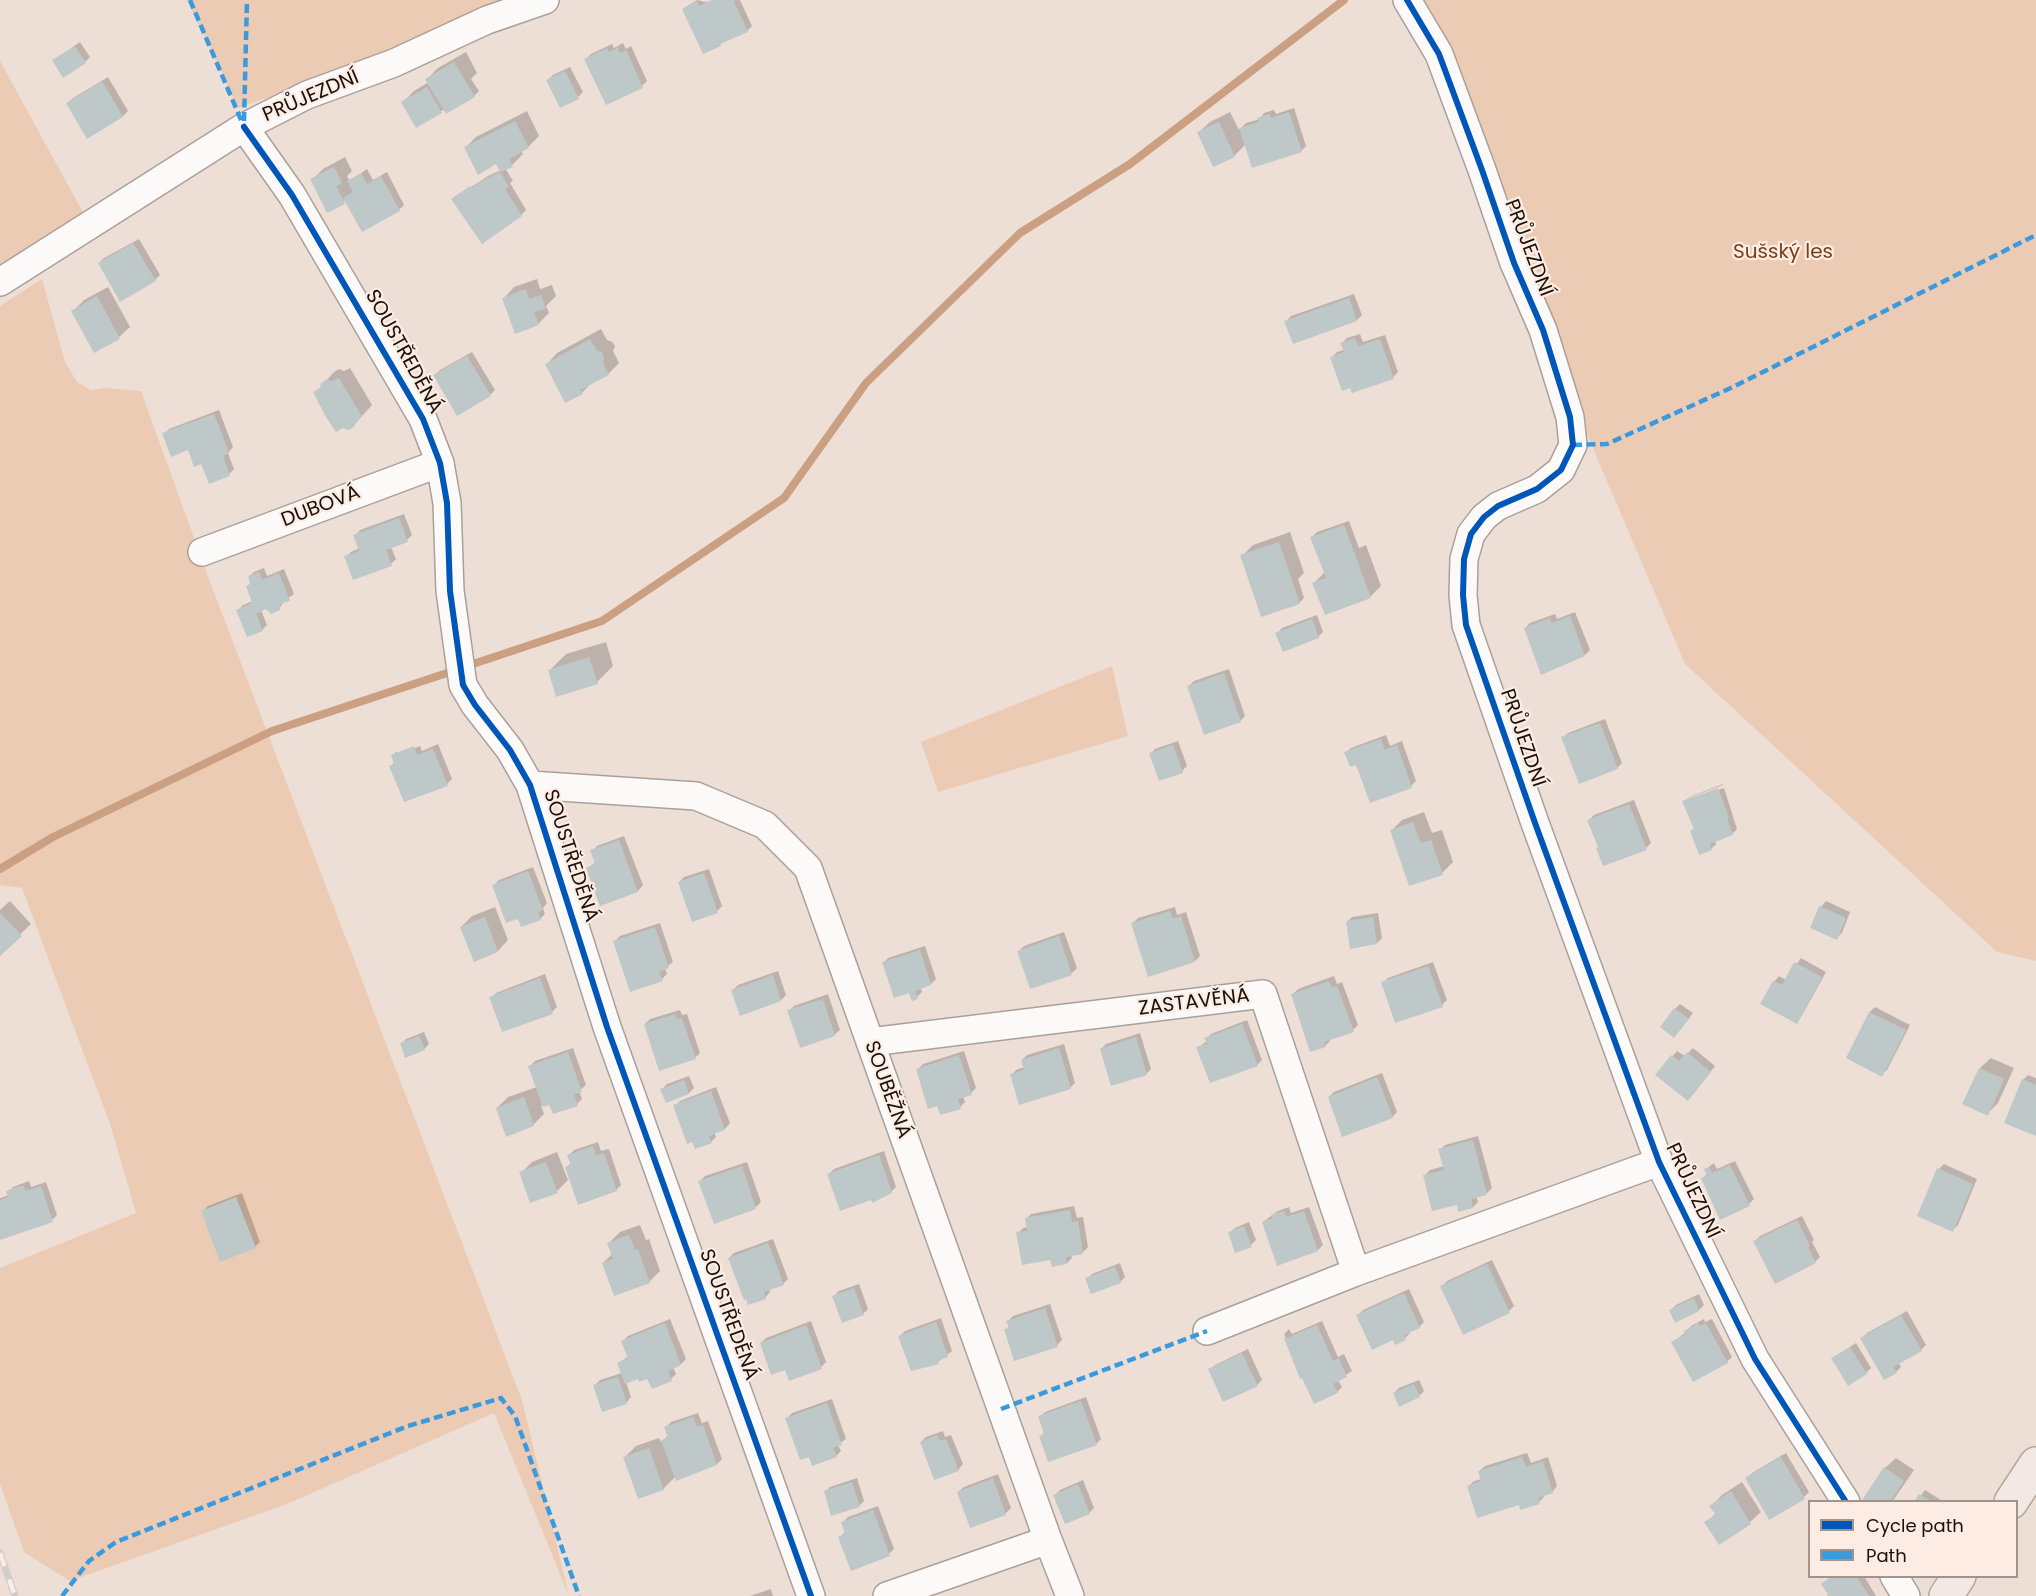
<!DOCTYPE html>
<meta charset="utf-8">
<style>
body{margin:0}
#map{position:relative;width:2036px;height:1596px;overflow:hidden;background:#eddfd6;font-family:Poppins,sans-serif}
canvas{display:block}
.legend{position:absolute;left:1808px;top:1500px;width:210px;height:78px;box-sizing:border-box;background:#fcece3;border:2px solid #a1948d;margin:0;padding:8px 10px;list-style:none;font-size:18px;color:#19110c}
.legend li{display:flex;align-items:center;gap:12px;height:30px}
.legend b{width:30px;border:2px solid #a1948d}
</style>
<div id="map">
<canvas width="2036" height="1596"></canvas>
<ul class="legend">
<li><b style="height:8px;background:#0057b8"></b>Cycle path</li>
<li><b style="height:8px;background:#3b9ade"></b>Path</li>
</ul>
</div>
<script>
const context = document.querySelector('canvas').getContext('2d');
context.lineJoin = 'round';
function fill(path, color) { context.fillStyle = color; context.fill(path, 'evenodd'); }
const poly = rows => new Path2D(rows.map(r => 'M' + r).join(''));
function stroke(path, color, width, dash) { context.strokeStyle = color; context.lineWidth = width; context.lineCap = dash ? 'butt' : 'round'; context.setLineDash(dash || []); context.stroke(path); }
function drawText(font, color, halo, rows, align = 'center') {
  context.font = font + ' Poppins,sans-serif'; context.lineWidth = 4.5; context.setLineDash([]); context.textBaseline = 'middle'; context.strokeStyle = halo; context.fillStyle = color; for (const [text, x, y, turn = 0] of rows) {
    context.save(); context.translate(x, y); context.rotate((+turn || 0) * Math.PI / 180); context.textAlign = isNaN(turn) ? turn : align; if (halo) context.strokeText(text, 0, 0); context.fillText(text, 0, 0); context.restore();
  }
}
const green = poly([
 [187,0,545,0,238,108],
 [1407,0,2036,0,2036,961,1997,952,1685,664,1514,263],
 [0,61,85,216,0,274],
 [42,279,65,362,77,382,91,390,105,388,141,391,207,574,522,1400,569,1596,494,1413,287,1504,70,1581,24,1552,0,1484,0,1268,136,1213,110,1124,22,888,0,885,0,306],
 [1112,666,1128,736,938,792,921,742]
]);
const shadow = poly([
 [697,0,705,2,740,0,752,26,747,31,724,40,720,45,683,9],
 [80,42,90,57,85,62,54,60],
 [623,43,626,49,631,46,647,81,642,86,586,59,591,54,612,44,614,48],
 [466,52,477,73,471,79,479,91,474,96,441,111,403,102,414,91,429,82,427,79,438,68],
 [570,67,583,92,578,97,548,80,553,75],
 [108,77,128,111,123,116,87,137,68,103,73,98],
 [1294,108,1306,146,1301,151,1246,144,1234,156,1199,132,1210,122,1230,112,1239,130,1246,123,1260,119,1264,113,1274,110,1276,114],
 [527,111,539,136,528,147,521,151,523,154,512,165,505,168,513,181,510,183,526,210,521,215,453,199,488,176,501,170,496,162,466,147,476,137],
 [345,157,352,171,347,176,350,181,367,169,373,180,387,172,404,205,399,210,346,200,328,211,312,180,323,169],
 [139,239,160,275,155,280,99,263,104,258],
 [537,279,540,289,552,285,556,296,546,306,549,313,538,324,504,298,514,287],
 [108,287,130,327,119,337,73,311,84,300],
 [1354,294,1362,315,1357,320,1286,321,1291,316],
 [601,329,607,340,612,342,615,346,613,351,619,363,608,374,592,382,582,393,547,364,557,353],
 [1360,334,1363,342,1385,335,1398,372,1393,377,1332,357,1337,352,1344,350,1342,343,1347,338],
 [472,352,495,390,490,395,435,375,440,370],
 [350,368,372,405,353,426,315,393,334,372,339,369,344,371],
 [219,410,233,447,228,453,234,469,229,474,202,462,189,448,164,434,169,429],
 [404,514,412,535,407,540,391,547,396,559,391,564,346,557,351,552,360,548,355,536,360,530],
 [1349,521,1359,548,1366,545,1381,586,1370,597,1314,583,1325,572,1312,537,1317,532],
 [1290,532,1304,573,1298,579,1304,598,1299,603,1242,556,1253,545],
 [264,568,267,576,284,569,294,594,284,601,279,609,267,608,261,610,267,625,262,630,238,610,243,605,253,601,249,577,254,572],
 [1575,612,1590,650,1585,655,1525,628,1530,623,1555,614,1557,619],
 [1317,615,1323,632,1318,637,1277,634,1282,628],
 [606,642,613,666,597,682,549,671,566,654],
 [1229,669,1245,716,1240,721,1189,686,1194,681],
 [1605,719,1622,763,1617,768,1563,738,1568,733],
 [1386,735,1390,746,1402,741,1416,781,1411,786,1357,763,1346,753,1351,748],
 [1178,741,1187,766,1182,771,1150,754,1155,749],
 [438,744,452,779,447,784,391,766,395,762,393,755,397,751,397,755,420,746,422,751],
 [1723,784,1723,785,1688,798,1689,797],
 [1724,788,1737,829,1732,834,1715,840,1716,844,1711,849,1691,831,1695,828,1684,802,1688,798,1688,801],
 [1634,800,1651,843,1646,848,1599,847,1589,820,1594,815],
 [1424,812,1432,833,1442,830,1453,862,1442,873,1391,831,1402,820],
 [624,836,643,885,638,891,601,904,588,868,596,862,592,851,597,846],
 [533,867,547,903,543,908,545,914,540,919,519,917,494,885,499,880],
 [709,869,722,906,717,911,679,882,684,877],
 [10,901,31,924,0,954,0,910],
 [1826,901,1850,912,1842,933,1836,938,1812,927,1821,907],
 [495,907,508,940,498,951,461,927,472,916],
 [1175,907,1177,915,1186,912,1200,956,1195,961,1133,923,1138,918],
 [1378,913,1382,938,1377,943,1347,922,1352,917],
 [660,923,673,962,665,968,667,974,662,979,615,941,620,936],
 [1064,932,1077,968,1072,973,1031,987,1019,951,1024,946],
 [925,946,936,979,931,984,920,987,922,992,917,997,883,963,888,958],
 [1801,958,1826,972,1801,1017,1796,1022,1774,982,1779,976,1786,980],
 [1433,962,1447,1000,1442,1005,1383,983,1388,978],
 [778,971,786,995,781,1000,741,1014,733,990,738,985],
 [545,974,557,1007,552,1012,491,998,496,993],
 [1334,976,1337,984,1342,982,1358,1025,1353,1030,1329,1038,1330,1041,1325,1046,1293,994,1298,989],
 [828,994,840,1030,834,1035,789,1011,794,1006],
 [1680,1004,1693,1013,1679,1031,1675,1009],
 [1875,1007,1910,1025,1887,1070,1881,1075,1870,1012],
 [680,1010,682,1015,687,1014,700,1053,695,1058,645,1024,650,1019],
 [1247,1020,1262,1060,1257,1065,1198,1048,1207,1041,1206,1039,1211,1034],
 [424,1032,429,1044,424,1049,401,1044,406,1039],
 [1140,1033,1151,1069,1146,1074,1101,1049,1106,1044],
 [1064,1044,1075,1083,1070,1088,1011,1075,1016,1070,1024,1067,1022,1060,1027,1055],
 [573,1048,586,1085,579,1091,582,1099,577,1104,550,1103,541,1106,544,1114,533,1125,497,1108,508,1097,537,1087,530,1066,535,1061],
 [1693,1048,1715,1066,1693,1094,1657,1074,1677,1051,1685,1056],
 [964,1051,976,1088,971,1093,963,1096,965,1102,960,1107,918,1069,923,1064],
 [1991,1058,2014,1068,1998,1103,1987,1114,1980,1068],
 [1382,1073,1397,1112,1392,1117,1329,1097,1334,1092],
 [2028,1075,2036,1078,2036,1134,2023,1080],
 [689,1076,694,1088,689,1093,667,1101,662,1089,667,1084],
 [716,1087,730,1123,725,1129,714,1132,716,1137,711,1142,675,1106,680,1101],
 [1478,1136,1492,1188,1487,1193,1476,1196,1478,1202,1473,1207,1458,1204,1425,1175,1430,1170,1444,1166,1440,1150,1445,1145],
 [598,1142,601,1151,609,1149,621,1185,616,1190,567,1167,572,1162,569,1155,574,1150],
 [884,1151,896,1187,891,1192,829,1174,834,1169],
 [557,1152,568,1180,557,1191,521,1173,532,1162],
 [1735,1161,1754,1199,1749,1204,1721,1218,1702,1179,1708,1173,1706,1170,1711,1165,1714,1163,1717,1169],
 [747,1162,761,1202,756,1207,715,1222,700,1181,705,1176],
 [1944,1164,1977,1179,1958,1225,1953,1230,1939,1169],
 [29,1181,31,1187,46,1182,57,1215,52,1220,0,1238,0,1198,9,1195,8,1192,13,1187],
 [242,1193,260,1242,255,1247,203,1211,208,1206],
 [1074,1206,1077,1218,1083,1217,1088,1247,1083,1252,1071,1254,1072,1258,1067,1263,1051,1258,1018,1233,1023,1228,1028,1227,1026,1219,1031,1214],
 [1289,1207,1291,1213,1309,1207,1323,1245,1318,1250,1263,1222,1278,1211],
 [1802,1216,1814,1240,1812,1242,1820,1257,1815,1262,1755,1241,1760,1236],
 [1249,1222,1256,1240,1251,1245,1229,1233,1235,1228],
 [640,1225,646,1240,649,1239,660,1271,649,1282,603,1263,612,1254,609,1243,620,1232],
 [773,1239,788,1279,783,1284,769,1289,770,1292,765,1298,729,1258,734,1253],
 [1492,1260,1514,1306,1509,1311,1442,1286,1447,1281],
 [1120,1263,1125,1277,1120,1282,1087,1279,1092,1274],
 [859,1284,868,1309,863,1314,834,1296,839,1291],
 [1409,1289,1424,1322,1419,1327,1409,1331,1410,1333,1405,1338,1394,1338,1358,1315,1363,1310],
 [1699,1294,1704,1305,1699,1310,1671,1310,1676,1305],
 [1050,1304,1062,1340,1057,1345,1006,1330,1010,1326,1008,1321,1013,1316],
 [1907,1311,1926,1345,1921,1350,1898,1362,1901,1367,1896,1372,1862,1338,1867,1333],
 [941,1318,952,1351,938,1362,900,1336,905,1331],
 [670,1319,686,1359,681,1364,673,1367,676,1374,671,1379,639,1377,626,1382,631,1397,626,1403,595,1385,600,1380,622,1373,618,1363,629,1356,623,1341,628,1336],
 [1704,1319,1705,1322,1712,1319,1732,1357,1727,1362,1673,1342,1686,1332,1686,1331,1691,1326],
 [811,1321,826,1362,821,1367,761,1343,766,1338],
 [1322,1321,1338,1357,1344,1354,1352,1371,1338,1380,1342,1387,1337,1392,1294,1357,1284,1334,1289,1329,1292,1334],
 [1856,1343,1871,1368,1866,1373,1833,1358],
 [1248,1349,1262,1380,1257,1385,1210,1370,1215,1365],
 [1419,1380,1424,1391,1419,1396,1394,1393,1399,1388],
 [1086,1397,1101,1439,1096,1444,1041,1436,1045,1432,1040,1417,1045,1412],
 [832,1399,846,1439,838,1445,841,1451,836,1456,810,1455,787,1418,792,1413],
 [698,1413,702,1423,708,1421,722,1459,717,1464,676,1476,663,1489,625,1457,636,1446,659,1438,661,1442,669,1435,666,1427,671,1422],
 [943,1431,945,1437,951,1435,963,1464,958,1470,921,1442,926,1437],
 [1527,1453,1531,1463,1548,1457,1557,1486,1552,1492,1543,1494,1544,1497,1539,1502,1520,1503,1469,1486,1474,1481,1482,1479,1479,1471,1485,1466],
 [1786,1453,1809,1492,1804,1497,1747,1478,1752,1473],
 [1896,1458,1914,1470,1892,1502,1866,1502,1885,1468],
 [998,1474,1011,1508,1006,1513,971,1526,958,1492,964,1487],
 [857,1478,864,1501,859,1506,825,1492,830,1487],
 [1083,1480,1094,1508,1089,1513,1055,1495,1060,1490],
 [1742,1482,1761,1512,1750,1522,1719,1543,1706,1523,1716,1513,1711,1506,1722,1495],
 [1925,1490,1944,1502,1916,1502],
 [878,1506,894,1549,889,1554,840,1537,845,1532,843,1522,848,1517],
 [1832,1576,1864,1576,1876,1596,1827,1596,1830,1594],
 [771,1589,773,1596,750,1596]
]);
const stream = poly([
 [473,664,602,621,784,498,866,383,1020,233,1130,164,1344,0],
 [0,869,53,837,272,731,447,673]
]);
const building = poly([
 [712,0,733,0,748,32,720,44,721,46,703,54,682,9,697,1,699,6],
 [75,46,86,63,63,78,52,60],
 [618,47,620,53,626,50,643,88,606,105,584,59,607,48,609,52],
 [454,62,475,97,446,114,425,79],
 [565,71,579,99,560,108,546,80],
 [102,81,123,117,87,139,66,103],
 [427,87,442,113,416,128,401,102],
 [1289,112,1302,152,1252,168,1239,128,1259,122,1257,118,1269,114,1271,118],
 [515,121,529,148,509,159,513,167,500,172,496,164,478,175,464,147],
 [1219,122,1235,157,1213,167,1197,132],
 [334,167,342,183,336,186,345,204,327,213,310,179],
 [500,172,509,187,505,189,522,216,482,244,451,199,470,186,472,188,481,181],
 [361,173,367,184,381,176,400,211,362,232,343,198,353,192,347,181],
 [133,243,156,281,120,302,98,263],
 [526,289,529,299,541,295,546,309,534,312,539,325,515,334,502,298],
 [97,296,120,339,94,353,71,311],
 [1349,298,1357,321,1293,344,1284,321],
 [1355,338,1358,346,1380,339,1394,379,1352,393,1350,388,1342,391,1330,357,1344,352,1340,343],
 [590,339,597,351,602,352,604,358,603,363,609,375,580,390,583,394,565,403,545,364],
 [467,356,491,396,457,416,433,375],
 [339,378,362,417,356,421,354,427,349,430,343,428,336,432,326,417,313,392,320,388,321,383,327,379,332,381],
 [214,414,229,453,223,456,230,476,209,484,201,464,194,467,188,450,171,457,162,433],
 [399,518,408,542,386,550,392,566,353,580,344,556,359,551,353,535],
 [1344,525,1371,598,1325,615,1312,583,1326,578,1310,537],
 [1279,542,1300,604,1261,617,1240,555],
 [259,572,262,580,279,573,290,601,280,604,280,610,271,614,266,609,256,614,263,631,247,637,236,610,252,603,246,586,250,584,248,576],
 [1570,616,1585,656,1541,675,1524,628,1550,618,1552,623],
 [1312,619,1319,638,1283,652,1275,633],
 [589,657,598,684,556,697,548,670],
 [1224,673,1241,722,1204,735,1187,686],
 [1600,723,1618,769,1579,784,1561,737],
 [1381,739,1385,750,1397,745,1412,788,1370,803,1356,765,1350,767,1344,752],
 [1173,745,1183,773,1159,781,1149,753],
 [414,746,417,755,433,749,448,786,404,802,389,766,394,764,391,755],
 [1718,788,1729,818,1727,819,1733,835,1710,844,1712,850,1699,855,1690,831,1694,829,1682,801],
 [1629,804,1647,850,1603,866,1596,848,1598,847,1587,820],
 [1413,822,1421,843,1431,840,1443,875,1409,886,1390,830],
 [619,840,638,892,600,906,586,868,595,864,590,850],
 [528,871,543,910,538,912,541,920,521,927,518,919,506,923,492,885],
 [704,873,718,913,692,922,678,882],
 [1819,906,1846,918,1837,940,1810,928],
 [1170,911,1173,919,1181,916,1195,962,1148,977,1131,923],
 [0,913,22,936,0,956],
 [485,917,498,952,474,962,460,927],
 [1373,917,1377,944,1350,949,1346,921],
 [655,927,669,968,659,972,663,981,630,992,613,941],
 [1059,936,1072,975,1030,989,1017,951],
 [920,950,931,985,915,991,918,999,912,1001,909,993,894,998,882,962],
 [1794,962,1822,977,1797,1024,1760,1004,1773,981,1782,985],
 [1428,966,1443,1007,1395,1023,1381,982],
 [773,975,781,1001,740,1016,731,990],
 [540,978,553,1014,502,1032,489,997],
 [1329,981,1332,988,1337,986,1354,1032,1324,1042,1326,1047,1310,1052,1291,994],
 [823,999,835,1036,800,1048,787,1010],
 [1674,1008,1689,1019,1674,1038,1660,1027],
 [1869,1012,1906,1030,1882,1077,1846,1058],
 [675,1014,677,1019,682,1018,696,1059,659,1071,644,1024],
 [1242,1024,1258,1066,1210,1083,1196,1047,1207,1044,1204,1038],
 [419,1036,425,1050,405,1058,400,1043],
 [1136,1037,1147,1075,1111,1086,1100,1049],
 [1059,1048,1071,1089,1019,1105,1010,1074,1024,1070,1021,1060],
 [568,1052,582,1092,574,1094,578,1106,553,1114,549,1105,543,1107,528,1066],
 [1687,1052,1711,1072,1688,1101,1655,1075,1671,1055,1679,1061],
 [959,1055,972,1095,958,1099,961,1109,940,1115,937,1106,928,1109,916,1069],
 [1979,1068,2004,1079,1988,1116,1962,1104],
 [1377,1077,1393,1118,1342,1137,1328,1097],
 [2022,1079,2036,1085,2036,1136,2004,1123],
 [684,1080,689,1094,666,1103,660,1089],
 [711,1091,725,1130,709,1136,712,1143,695,1149,692,1142,687,1144,673,1105],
 [524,1097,534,1126,506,1137,496,1108],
 [1473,1140,1487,1195,1471,1199,1473,1208,1458,1212,1457,1205,1432,1211,1423,1175,1444,1170,1438,1149],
 [593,1146,596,1155,604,1153,617,1191,578,1205,565,1167,571,1165,567,1155],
 [879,1155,892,1193,872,1203,871,1200,840,1211,827,1174],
 [546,1162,558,1193,530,1203,519,1172],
 [1730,1165,1750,1206,1720,1220,1701,1178,1707,1176,1704,1169,1709,1167,1712,1173],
 [742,1166,756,1209,714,1224,698,1181],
 [1937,1168,1973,1184,1953,1232,1917,1216],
 [23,1185,26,1191,41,1186,53,1222,0,1240,0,1200,8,1197,6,1191],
 [236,1197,256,1248,220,1262,201,1211],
 [1070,1210,1072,1222,1078,1221,1083,1254,1066,1257,1067,1264,1052,1267,1050,1260,1022,1265,1016,1232,1027,1231,1025,1218],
 [1284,1211,1286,1217,1304,1211,1318,1251,1277,1266,1262,1222,1273,1218,1271,1215],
 [1797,1220,1810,1246,1808,1247,1816,1263,1775,1284,1753,1241],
 [1244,1226,1252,1247,1235,1253,1228,1232],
 [629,1235,635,1250,638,1249,650,1283,614,1296,602,1263,613,1259,607,1243],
 [768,1243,784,1285,764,1292,766,1299,748,1305,746,1299,744,1300,728,1258],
 [1487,1264,1510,1313,1463,1335,1440,1286],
 [1115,1267,1121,1283,1091,1294,1085,1278],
 [854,1288,864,1315,842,1323,832,1296],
 [1404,1293,1420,1328,1404,1335,1406,1340,1395,1345,1393,1340,1372,1350,1356,1315],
 [1694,1298,1699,1311,1675,1323,1669,1310],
 [1045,1308,1058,1347,1014,1361,1004,1329,1009,1328,1006,1321],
 [1901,1315,1922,1351,1893,1367,1897,1373,1884,1380,1860,1338],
 [936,1322,948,1357,938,1361,939,1364,911,1371,898,1336],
 [665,1323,681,1365,668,1371,672,1381,652,1389,647,1379,639,1382,638,1379,625,1384,617,1363,628,1358,621,1341],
 [1698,1323,1700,1326,1706,1323,1728,1363,1693,1382,1671,1342,1686,1334,1684,1331],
 [806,1325,822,1369,789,1381,785,1370,771,1375,760,1343],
 [1317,1325,1333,1361,1339,1358,1347,1377,1333,1384,1338,1393,1314,1404,1302,1378,1300,1379,1284,1338,1286,1337,1287,1338],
 [1850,1347,1867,1374,1848,1386,1831,1358],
 [1242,1353,1258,1386,1223,1402,1208,1369],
 [618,1377,627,1404,602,1412,593,1385],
 [1414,1384,1420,1397,1399,1407,1393,1393],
 [1081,1401,1097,1445,1048,1462,1039,1436,1044,1434,1038,1416],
 [827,1403,842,1445,833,1448,837,1457,812,1466,809,1457,800,1460,785,1418],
 [693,1417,697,1427,703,1425,717,1465,676,1481,661,1440,668,1438,664,1427],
 [937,1435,940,1441,946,1439,959,1471,934,1480,920,1442],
 [649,1448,664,1490,638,1499,623,1457],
 [1522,1457,1526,1467,1543,1461,1553,1493,1538,1498,1540,1504,1520,1510,1519,1505,1477,1518,1467,1486,1481,1481,1478,1471],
 [1781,1457,1805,1499,1769,1520,1745,1478],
 [1884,1467,1904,1481,1890,1502,1864,1502,1862,1500],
 [993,1478,1006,1515,970,1528,957,1492],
 [852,1482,860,1507,831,1516,824,1491],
 [1078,1484,1090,1514,1065,1524,1053,1495],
 [1731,1491,1751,1524,1719,1545,1704,1522,1716,1515,1709,1506],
 [1919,1494,1932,1502,1914,1502],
 [873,1510,890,1556,851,1571,838,1537,845,1534,841,1522],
 [1832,1576,1856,1576,1869,1596,1829,1596,1821,1584]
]);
const minor = poly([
 [1407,0,1439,54,1482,170,1514,263,1543,330,1570,417,1573,445,1561,470,1537,489,1498,506,1484,517,1471,534,1464,559,1463,595,1466,625,1535,823,1659,1162,1755,1359,1846,1502],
 [244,127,292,195,423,419,440,463,447,503,450,591,463,685,475,705,510,750,530,785,607,1027,811,1596],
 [0,282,244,127,307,95,394,63,487,20,545,0],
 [202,552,440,463],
 [530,785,696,796,765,825,808,868,1048,1540,1070,1596],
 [870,1042,1263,994,1356,1272],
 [1207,1331,1356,1272,1659,1162],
 [1894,1576,1906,1596],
 [887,1596,1048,1540]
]);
const major = poly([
 [2011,1502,2036,1464],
 [1946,1596,1959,1576]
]);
const rail = poly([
 [0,1553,15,1596]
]);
const quiet = poly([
 [190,0,244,127],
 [244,121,247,0],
 [1573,445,1607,444,1733,387,2036,235],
 [1001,1409,1207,1331],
 [62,1596,89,1561,116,1542,408,1426,501,1398,515,1416,579,1596]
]);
const cycleway = poly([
 [1407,0,1439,54,1482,170,1514,263,1543,330,1570,417,1573,445,1561,470,1537,489,1498,506,1484,517,1471,534,1464,559,1463,595,1466,625,1535,823,1659,1162,1755,1359,1846,1502],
 [244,127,292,195,423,419,440,463,447,503,450,591,463,685,475,705,510,750,530,785,607,1027,811,1596]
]);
const streetNames = [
 ["PRŮJEZDNÍ",311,97,-23],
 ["PRŮJEZDNÍ",1528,248,69],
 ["SOUSTŘEDĚNÁ",403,352,61],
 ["DUBOVÁ",321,507,-21],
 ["PRŮJEZDNÍ",1522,738,71],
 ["SOUSTŘEDĚNÁ",570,856,72],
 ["ZASTAVĚNÁ",1194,1003,-7],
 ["SOUBĚŽNÁ",887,1090,70],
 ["PRŮJEZDNÍ",1692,1191,65],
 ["SOUSTŘEDĚNÁ",728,1315,70]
];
const parkNames = [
 ["Sušský les",1783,253]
];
fill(green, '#eccbb5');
fill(shadow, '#0003');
stroke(stream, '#cb9f81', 8);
fill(building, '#bec8c9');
stroke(minor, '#aaa09a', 30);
stroke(major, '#b7a69a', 36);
stroke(minor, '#fcfaf9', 27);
stroke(major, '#f2e9e4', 33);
stroke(rail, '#d1cdcb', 7);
stroke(rail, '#fcece3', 4.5, [14]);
stroke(quiet, '#3b9ade', 4.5, [9, 4.5]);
stroke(cycleway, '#0057b8', 6);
drawText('20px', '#19110c', '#fcece3', streetNames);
drawText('20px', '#794015', '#fcece3', parkNames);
</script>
